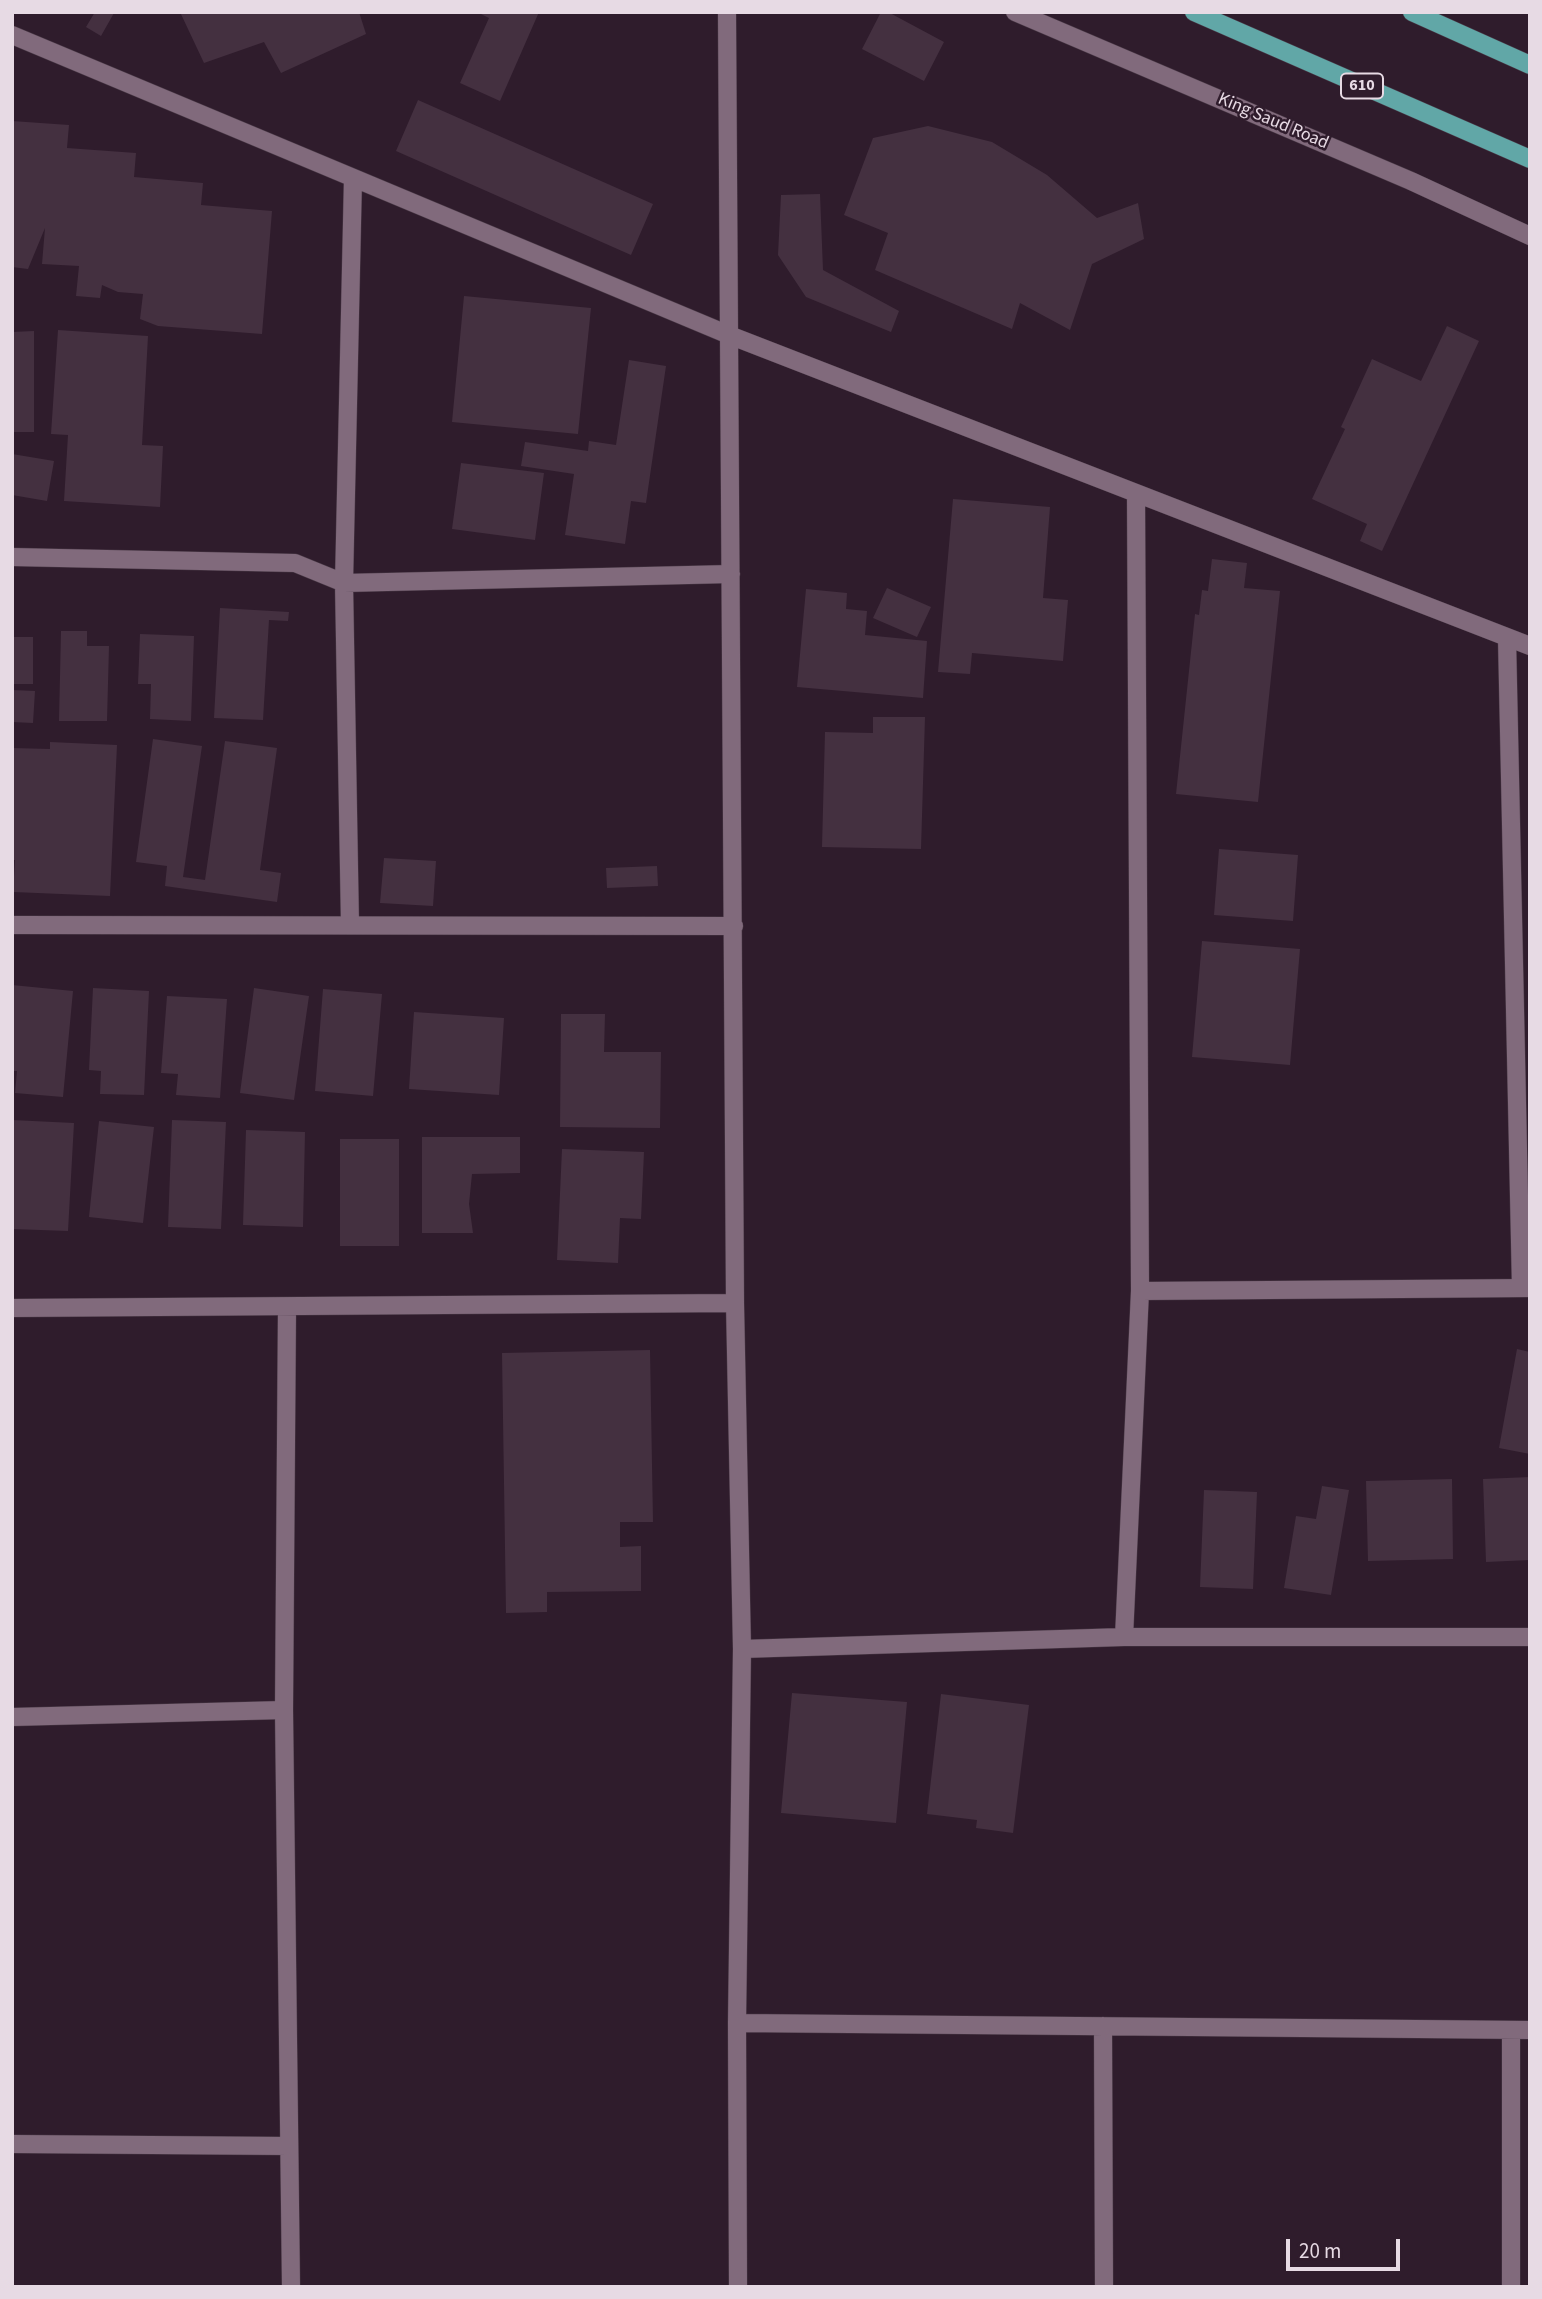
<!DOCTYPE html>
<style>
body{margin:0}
#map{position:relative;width:1542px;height:2299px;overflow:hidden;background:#2f1c2c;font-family:"Source Sans 3",sans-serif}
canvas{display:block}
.frame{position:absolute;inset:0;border:14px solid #e7dae4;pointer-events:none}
.scale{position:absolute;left:1286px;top:2239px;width:114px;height:32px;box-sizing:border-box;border:4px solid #e7dae4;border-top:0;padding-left:9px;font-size:21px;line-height:24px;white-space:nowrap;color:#e7dae4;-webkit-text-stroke:5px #2f1c2c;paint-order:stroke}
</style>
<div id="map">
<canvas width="1542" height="2299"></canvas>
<div class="frame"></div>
<div class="scale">20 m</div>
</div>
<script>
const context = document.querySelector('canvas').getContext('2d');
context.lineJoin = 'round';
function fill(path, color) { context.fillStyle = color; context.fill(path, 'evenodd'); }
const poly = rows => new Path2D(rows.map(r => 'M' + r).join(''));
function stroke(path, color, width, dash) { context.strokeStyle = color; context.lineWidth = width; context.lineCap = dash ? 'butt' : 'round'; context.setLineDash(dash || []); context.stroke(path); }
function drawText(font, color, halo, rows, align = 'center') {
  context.font = font + ' "Source Sans 3",sans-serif'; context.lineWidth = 5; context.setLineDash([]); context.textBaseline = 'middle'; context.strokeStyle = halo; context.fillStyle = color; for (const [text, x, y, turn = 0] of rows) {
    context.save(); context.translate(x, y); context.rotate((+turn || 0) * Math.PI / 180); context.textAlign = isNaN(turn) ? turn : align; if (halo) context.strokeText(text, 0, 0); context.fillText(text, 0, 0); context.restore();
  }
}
const building = poly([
 [95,12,114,13,101,36,86,27],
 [180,12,359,12,366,34,281,73,264,42,204,63],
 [477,12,539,12,500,101,460,83,489,18],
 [881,12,888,12,944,42,924,81,862,49],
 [418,100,653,204,631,255,396,151],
 [12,121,69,125,67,148,136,153,134,177,203,183,201,205,272,211,262,334,158,326,140,319,143,294,118,292,102,285,100,298,76,296,79,266,42,264,45,228,28,269,12,267],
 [928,126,992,142,1047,175,1097,218,1138,203,1144,239,1092,264,1070,330,1020,303,1012,329,875,270,888,233,844,215,873,138],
 [820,194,823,270,899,311,891,332,806,297,778,255,781,195],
 [464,296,591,308,578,434,452,422],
 [1447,326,1479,341,1382,551,1360,541,1367,524,1312,499,1345,429,1341,427,1372,359,1421,381],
 [58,330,148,336,142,445,163,446,160,507,64,501,68,435,51,434],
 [34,331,34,432,12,432,12,332],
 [629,360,666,366,646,503,631,501,625,544,565,535,574,474,521,466,525,442,588,451,589,441,616,445],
 [12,454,54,461,47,501,12,495],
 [461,463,544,473,535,540,452,529],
 [953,499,1050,507,1043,598,1068,600,1063,661,972,653,970,674,938,672],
 [1212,559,1247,563,1244,588,1280,591,1258,802,1176,794,1195,614,1199,615,1202,590,1208,591],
 [887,588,931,607,917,637,873,618],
 [806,589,847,593,846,609,867,611,865,635,927,641,923,698,797,687],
 [220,608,289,612,288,621,269,620,263,720,214,718],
 [61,631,87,631,87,646,109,646,107,721,59,721],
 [140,634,194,636,191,721,150,719,151,684,138,684],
 [12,637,33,637,33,684,12,684],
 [12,690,35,691,33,723,12,722],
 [873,717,925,717,921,849,822,847,825,732,873,733],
 [153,739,202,746,183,877,205,880,225,741,277,748,260,870,281,873,277,902,165,886,167,866,136,862],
 [50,742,117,745,110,896,13,892,15,860,12,860,12,748,50,749],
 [1219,849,1298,855,1293,921,1214,915],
 [384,858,436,861,433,906,380,903],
 [657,866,658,886,607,888,606,868],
 [1202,941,1300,949,1290,1065,1192,1057],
 [12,985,73,991,63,1097,15,1093,17,1071,12,1071],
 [93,988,149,991,144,1095,100,1094,101,1071,89,1070],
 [254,988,309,996,294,1100,240,1093],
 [323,989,382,994,373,1096,315,1091],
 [167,996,227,999,220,1098,176,1095,178,1074,161,1073],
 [414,1012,504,1018,499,1095,409,1089],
 [561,1014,605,1014,604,1052,661,1052,660,1128,560,1127],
 [12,1120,74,1123,68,1231,12,1229],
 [172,1120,226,1122,221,1229,168,1227],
 [99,1121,154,1127,143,1223,89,1217],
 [246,1130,305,1132,303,1227,243,1225],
 [422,1137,520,1137,520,1173,472,1174,469,1204,473,1233,422,1233],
 [340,1139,399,1139,399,1246,340,1246],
 [562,1149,644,1152,641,1219,620,1218,618,1263,557,1260],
 [1517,1349,1530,1352,1530,1454,1499,1448],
 [650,1350,653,1522,620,1522,620,1547,641,1546,641,1591,547,1592,547,1612,506,1613,502,1353],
 [1530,1477,1530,1560,1486,1562,1483,1479],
 [1452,1479,1453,1559,1368,1561,1366,1481],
 [1322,1486,1349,1490,1331,1595,1284,1588,1296,1516,1316,1519],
 [1204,1490,1257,1492,1253,1589,1200,1587],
 [792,1693,907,1702,896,1823,781,1813],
 [941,1694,1029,1705,1013,1833,976,1828,977,1820,927,1814]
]);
const street = poly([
 [727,12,735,1303,742,1649,737,2023,738,2287],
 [12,35,729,335,1530,646],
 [353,178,344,583,731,574],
 [1136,493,1140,1291,1530,1288],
 [12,557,295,563,344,583,350,925],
 [1507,638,1521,1288],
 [12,925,734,926],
 [12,1308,735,1303],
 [287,1308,284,1710,291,2287],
 [1124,1637,1140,1291],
 [742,1649,1124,1637,1530,1637],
 [12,1717,284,1710],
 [737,2023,1530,2030],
 [1103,2026,1104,2287],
 [1511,2030,1511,2287],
 [12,2144,289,2146]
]);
const secondary = poly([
 [1015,12,1411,181,1530,236]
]);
const primary = poly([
 [1194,12,1530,159],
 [1412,12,1530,65]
]);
const shields = [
 [1362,86,42]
];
const shieldNames = [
 ["610",1362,86]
];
const streetNames = [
 ["King Saud Road",1273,122,23]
];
fill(building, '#443040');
stroke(street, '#493946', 19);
stroke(secondary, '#493946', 19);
stroke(primary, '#493946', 19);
stroke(street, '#816a7c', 18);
stroke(secondary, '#816a7c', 18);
stroke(primary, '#61a7a7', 18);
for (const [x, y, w] of shields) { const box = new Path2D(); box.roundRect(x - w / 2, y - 12.5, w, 25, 5); context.fillStyle = '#2f1c2c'; context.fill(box); stroke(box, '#e7dae4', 2); }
drawText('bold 16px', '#e7dae4', null, shieldNames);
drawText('18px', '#e7dae4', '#2f1c2c', streetNames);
</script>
